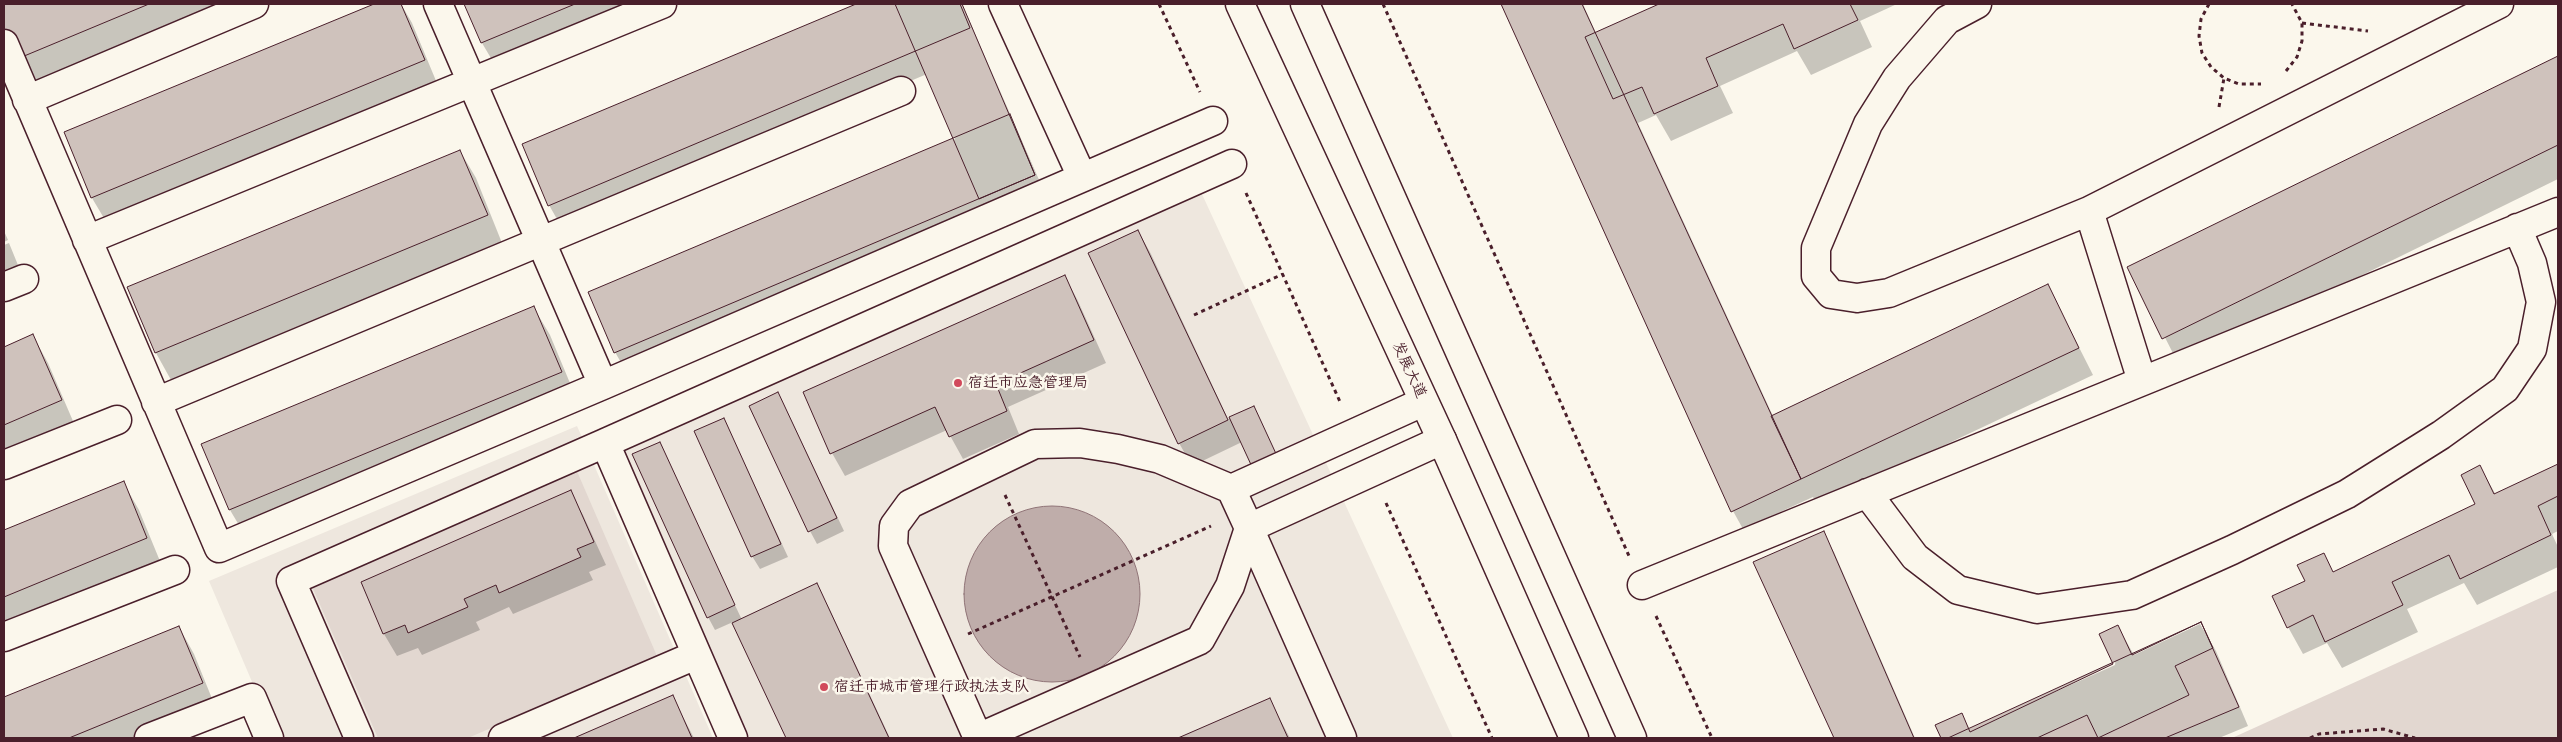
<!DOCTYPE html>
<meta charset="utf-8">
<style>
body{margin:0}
#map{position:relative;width:2562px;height:742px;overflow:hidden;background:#fbf7ec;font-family:"Patrick Hand",sans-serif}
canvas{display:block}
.frame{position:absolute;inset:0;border:5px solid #4a1f2b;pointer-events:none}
</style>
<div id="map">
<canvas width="2562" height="742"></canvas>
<div class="frame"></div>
</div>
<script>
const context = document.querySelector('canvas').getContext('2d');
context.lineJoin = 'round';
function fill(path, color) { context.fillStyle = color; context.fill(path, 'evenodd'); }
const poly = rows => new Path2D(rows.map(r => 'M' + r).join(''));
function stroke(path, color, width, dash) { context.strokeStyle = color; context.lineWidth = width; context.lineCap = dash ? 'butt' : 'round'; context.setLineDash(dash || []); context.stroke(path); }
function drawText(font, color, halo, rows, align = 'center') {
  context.font = font + ' "Patrick Hand","LXGW WenKai TC",sans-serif'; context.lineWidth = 5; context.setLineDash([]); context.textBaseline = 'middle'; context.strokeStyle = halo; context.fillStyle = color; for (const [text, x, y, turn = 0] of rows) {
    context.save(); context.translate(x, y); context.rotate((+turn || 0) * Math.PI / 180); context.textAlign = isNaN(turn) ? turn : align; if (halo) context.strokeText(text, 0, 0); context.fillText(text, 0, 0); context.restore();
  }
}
const built = poly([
 [1201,192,1453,738,750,738,622,452],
 [577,426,713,738,276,738,209,581]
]);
const green = poly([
 [576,469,657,656,468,738,378,738,311,584],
 [2558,590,2558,738,2232,738]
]);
const water = poly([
 '964 594a88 88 0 1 1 176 0a88 88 0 1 1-176 0Z'
]);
const shadow = poly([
 [9,4,229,4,34,85,18,58,4,24,4,6],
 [377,4,401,4,412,23,439,88,108,225,92,198,66,133],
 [465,4,641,4,495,65,482,43],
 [860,4,962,4,1047,198,628,375,615,352,955,139,927,74,562,228,549,205,523,145],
 [1502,4,1583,4,1596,33,1662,4,1897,4,1860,21,1872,47,1811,75,1797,51,1720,86,1733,113,1671,141,1656,115,1638,123,1773,416,2048,286,2093,375,1818,505,1813,497,1743,529,1733,511],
 [2558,57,2558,179,2179,365,2129,267],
 [460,151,476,178,502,243,171,380,156,353,129,288],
 [4,231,8,240,4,242],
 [1138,231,1151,254,1228,419,1253,407,1242,442,1192,466,1179,443],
 [9,243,20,270,4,277,4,245],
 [1064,276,1077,299,1106,363,1008,407,1019,434,963,459,947,430,845,476,832,453],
 [534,308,550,335,577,400,246,537,230,510,203,445],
 [33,336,48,363,76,428,4,459,4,349],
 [785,407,844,531,817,544,810,531],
 [724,419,788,557,760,569,752,556],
 [659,444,742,620,816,585,829,608,890,738,787,738,733,622,715,630,708,617],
 [2558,466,2558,531,2552,534,2558,547,2558,567,2477,605,2464,583,2407,609,2418,632,2342,668,2327,643,2303,654,2288,627,2307,581,2323,555,2333,573,2477,505,2480,467,2496,495],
 [123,482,139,510,162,566,4,630,4,531],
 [570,492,583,515,606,565,589,572,593,580,513,614,509,607,476,622,480,630,422,655,418,648,397,656,384,634,362,583],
 [1823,533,1834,552,1915,738,1835,738,1755,563],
 [2200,624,2216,651,2248,726,2219,738,1943,738,1937,726,1961,714,1970,730,2115,665,2118,627,2134,655],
 [179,627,194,654,217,711,150,738,4,738,4,698],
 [672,696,694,738,577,738],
 [1269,699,1290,738,1181,738]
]);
const building = poly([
 [4,4,149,4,17,59,4,28,4,4],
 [374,4,401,4,425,60,91,198,64,132,374,4],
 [464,4,575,4,481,43,464,4],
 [856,4,960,4,970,28,548,206,522,144,856,4],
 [895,4,962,4,1035,175,979,199,895,4],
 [1501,4,1582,4,1801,479,1731,512,1501,4],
 [1659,4,1850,4,1858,20,1794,49,1783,24,1706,58,1718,86,1654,114,1642,87,1613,99,1585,37,1659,4],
 [2558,56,2558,145,2162,339,2127,267,2558,56],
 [1010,114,1035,175,614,353,588,292,1010,114],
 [460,150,488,215,155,353,127,287,460,150],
 [1138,230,1228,420,1178,444,1088,253,1138,230],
 [1065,275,1094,340,996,384,1007,411,949,437,935,407,830,454,803,392,1065,275],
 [2048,284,2079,348,1801,479,1771,416,2048,284],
 [534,306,562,372,229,510,201,444,534,306],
 [33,334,62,400,4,425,4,347,33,334],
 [778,392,837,518,808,532,749,406,778,392],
 [1254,406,1278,458,1253,469,1229,417,1254,406],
 [724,418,781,544,751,557,694,431,724,418],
 [660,442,735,605,707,618,632,454,660,442],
 [2558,464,2558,496,2538,506,2551,535,2460,579,2449,555,2392,582,2403,605,2325,642,2313,615,2287,628,2272,596,2305,581,2297,565,2324,553,2333,572,2475,504,2461,475,2480,465,2494,494,2558,464],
 [124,481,147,538,4,597,4,530,124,481],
 [571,490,594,542,577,549,581,557,499,593,496,585,464,599,468,607,408,633,405,625,383,634,361,582,571,490],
 [1824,531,1914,738,1834,738,1753,562,1824,531],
 [817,583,889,738,786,738,732,623,817,583],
 [2201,622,2213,648,2175,666,2189,695,2098,738,2087,715,2037,738,1941,738,1935,725,1962,713,1970,732,2113,664,2099,634,2118,625,2132,655,2201,622],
 [2201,622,2239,707,2165,738,1948,738,2201,622],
 [179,626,203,683,69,738,4,738,4,697,179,626],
 [673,695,692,738,574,738,673,695],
 [1270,698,1288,738,1178,738,1270,698]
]);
const path = poly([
 [1159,4,1200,92],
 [1383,4,1629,556],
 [2209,4,2201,19,2199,36,2202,53,2211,67,2224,78,2239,84,2261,84],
 [2302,23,2368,31],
 [2286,71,2297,57,2302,41,2302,23,2292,4],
 [2219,107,2224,78],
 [1246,193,1341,404],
 [1194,315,1283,274],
 [1005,495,1080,657],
 [1386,503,1492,738],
 [1656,616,1712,738],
 [968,634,1211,526],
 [2310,738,2319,734,2383,729,2415,738]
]);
const minor = poly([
 [438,4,603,385],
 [1003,4,1082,177],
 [1977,4,1947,20,1897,78,1868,124,1816,248,1816,276,1831,294,1857,298,1889,293,2089,211,2499,4],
 [4,44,219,548,603,385,1213,121],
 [27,100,254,4],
 [2089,211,2142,381],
 [87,240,662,4],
 [4,287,24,279],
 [156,402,901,91],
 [4,465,117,420],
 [1231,489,1423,402],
 [1867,493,1915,557,1958,590,2037,609,2132,595,2232,550,2347,494,2441,435,2505,389,2532,349,2541,302,2532,263,2517,228],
 [1642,585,2558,212],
 [4,637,175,570],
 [149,738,252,698,269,738],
 [359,738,291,581,605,443],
 [503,738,696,655],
 [733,738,605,443,1232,164],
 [1342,738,1249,528,1231,489,1160,459,1118,449,1080,443,1035,444,910,504,894,526,893,546,978,738,1200,640,1230,586,1249,528,1442,440]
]);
const major = poly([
 [1240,4,1442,440,1574,738],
 [1305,4,1632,738]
]);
const markers = [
 [958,383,5,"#d1495b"],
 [824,687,5,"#d1495b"]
];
const streetNames = [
 ["发展大道",1409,370,65]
];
const poiNames = [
 ["宿迁市应急管理局",968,383],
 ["宿迁市城市管理行政执法支队",834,687]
];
fill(built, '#eee7de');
fill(green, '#e2d7d0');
fill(water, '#bfadaa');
stroke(water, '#907477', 1);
fill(shadow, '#0003');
fill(building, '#cfc2bc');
stroke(building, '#4a1f2b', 1);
stroke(minor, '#4a1f2b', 31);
stroke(major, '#4a1f2b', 31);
stroke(path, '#4a1f2b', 3, [4, 4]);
stroke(minor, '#fbf7ec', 28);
stroke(major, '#fbf7ec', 28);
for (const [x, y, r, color] of markers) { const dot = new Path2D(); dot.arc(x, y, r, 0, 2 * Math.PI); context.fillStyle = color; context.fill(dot); stroke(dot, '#fbf7ec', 2); }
drawText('15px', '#4a1f2b', '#fbf7ec', streetNames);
drawText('15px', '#4a1f2b', '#fbf7ec', poiNames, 'left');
</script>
